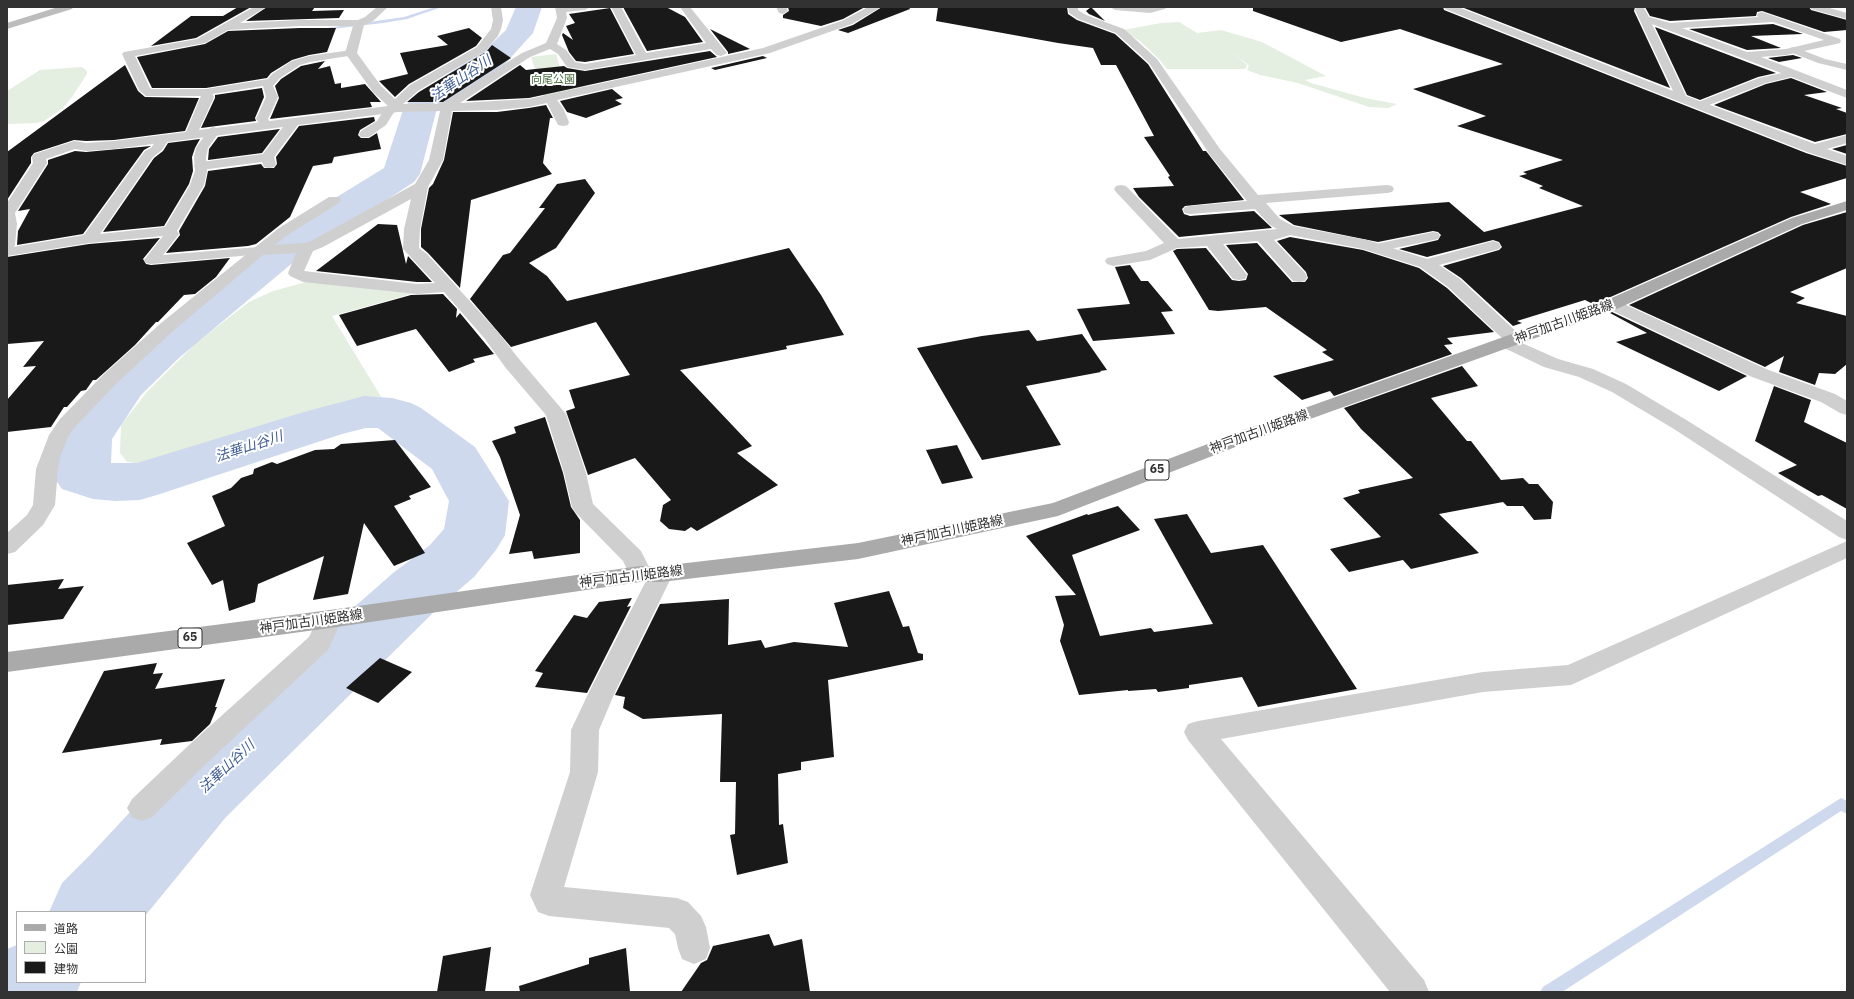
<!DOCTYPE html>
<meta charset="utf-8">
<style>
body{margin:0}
#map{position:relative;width:1854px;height:999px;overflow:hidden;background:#fff;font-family:"IBM Plex Sans","Noto Sans JP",sans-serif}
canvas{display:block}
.frame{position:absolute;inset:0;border:8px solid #323232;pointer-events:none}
.legend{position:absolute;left:16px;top:911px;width:130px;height:72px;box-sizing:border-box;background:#fff;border:1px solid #adadad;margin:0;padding:5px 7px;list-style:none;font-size:12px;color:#323232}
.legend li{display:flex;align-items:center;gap:8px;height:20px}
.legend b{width:20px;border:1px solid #adadad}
</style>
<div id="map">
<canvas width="1854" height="999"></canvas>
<div class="frame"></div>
<ul class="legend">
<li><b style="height:5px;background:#aaa"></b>道路</li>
<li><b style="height:11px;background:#e4eee1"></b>公園</li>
<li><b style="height:11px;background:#191919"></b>建物</li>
</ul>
</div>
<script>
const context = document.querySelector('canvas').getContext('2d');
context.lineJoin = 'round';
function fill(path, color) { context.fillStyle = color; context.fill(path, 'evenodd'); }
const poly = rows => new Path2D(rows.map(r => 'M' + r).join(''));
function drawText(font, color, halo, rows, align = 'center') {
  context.font = font + ' "IBM Plex Sans","Noto Sans JP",sans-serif'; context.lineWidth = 4; context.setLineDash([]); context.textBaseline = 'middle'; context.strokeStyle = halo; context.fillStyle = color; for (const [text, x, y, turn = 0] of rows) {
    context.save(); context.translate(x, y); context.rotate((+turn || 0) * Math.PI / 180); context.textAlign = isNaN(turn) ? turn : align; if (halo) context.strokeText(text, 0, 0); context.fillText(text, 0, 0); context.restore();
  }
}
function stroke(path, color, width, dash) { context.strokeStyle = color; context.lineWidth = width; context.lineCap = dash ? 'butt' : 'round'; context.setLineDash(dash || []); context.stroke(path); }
const green = poly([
 [1179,22,1197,33,1221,30,1262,42,1326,76,1305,80,1311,83,1365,98,1397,104,1388,108,1369,107,1298,83,1260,75,1247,70,1249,66,1246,63,1229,51,1245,63,1247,65,1245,69,1167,69,1159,59,1141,42,1123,30,1161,23],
 [556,54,560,68,587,88,544,98,533,70,535,69,531,57],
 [82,67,87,71,87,74,72,97,63,108,44,121,36,123,7,124,7,91,40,70],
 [310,281,422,291,332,316,383,400,218,451,186,459,149,465,127,462,120,453,121,425,147,392,196,343,249,302,273,291]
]);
const stream = poly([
 [435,7,442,7,407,19,383,23,315,31,313,30,404,17,435,7],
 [1841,798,1847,801,1847,814,1841,811,1562,992,1540,992,1543,987,1841,798]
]);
const river = poly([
 [516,7,542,7,533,33,505,64,440,108,436,112,420,174,414,182,302,255,180,357,141,395,112,439,111,463,137,463,304,412,364,396,392,398,411,403,421,408,475,447,509,501,505,535,496,550,474,577,439,607,226,817,145,916,145,912,49,912,62,883,91,854,170,769,393,573,430,545,444,529,449,501,432,469,378,428,366,428,342,434,160,494,140,500,115,501,93,499,62,489,53,476,56,439,104,374,146,337,272,237,384,168,403,110,408,103,416,94,483,52,506,30,516,7],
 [17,945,17,982,81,982,77,992,7,992,7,949,17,945]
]);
const building = poly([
 [238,7,251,7,196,38,151,46,191,16,223,16],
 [267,7,315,7,312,11,344,10,339,18,246,21],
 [623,7,666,7,685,17,703,42,647,51],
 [788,7,865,7,843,19,821,26,783,18,783,15,789,11],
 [882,7,909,7,910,9,848,33,838,30,853,25],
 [938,7,1067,7,1068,14,1077,20,1115,34,1148,64,1203,151,1206,151,1244,200,1185,206,1182,209,1184,214,1190,216,1254,211,1272,228,1179,237,1139,197,1133,188,1174,186,1168,177,1170,176,1144,137,1154,136,1116,65,1101,65,1093,48,1058,43,936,21],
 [1091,7,1105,21,1089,14,1086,11],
 [1253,7,1443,7,1444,10,1623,81,1806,153,1847,166,1847,178,1800,192,1831,204,1791,217,1606,299,1593,304,1585,300,1517,321,1522,323,1513,326,1461,278,1443,266,1499,250,1502,247,1499,242,1493,240,1427,257,1399,249,1438,240,1441,235,1438,232,1433,231,1378,242,1294,225,1279,215,1449,202,1484,232,1583,206,1539,188,1543,186,1519,176,1527,174,1523,172,1563,160,1457,126,1486,116,1413,89,1503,64,1400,29,1341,42,1253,11],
 [1469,7,1635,7,1634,11,1670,88,1464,8],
 [1645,7,1809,7,1811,10,1847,20,1847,30,1824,32,1762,11,1757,12,1756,16,1670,21,1650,16],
 [610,8,634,54,585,62,576,61,569,52,562,35,563,33,573,40,566,26,575,23,569,14],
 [1773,24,1803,34,1751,36,1781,48,1747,50,1689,29],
 [1655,27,1776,73,1758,77,1700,100,1687,95],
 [300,28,336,28,327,52,309,55,292,60,271,73,267,78,206,88,152,88,137,57,205,44,228,31],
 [469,28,482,38,476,46,409,84,395,97,379,81,408,74,400,53,448,45,437,36],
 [710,29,750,49,728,54,728,52],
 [492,45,511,58,443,102,407,102,419,92,486,52],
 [710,51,717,57,529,98,466,101,520,65,526,70,564,66,567,68,585,71],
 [1793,55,1802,58,1779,62,1768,58],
 [763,56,767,58,715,70,711,68],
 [325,61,318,69,330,66,335,84,341,83,341,88,365,84,381,102,370,102,372,107,270,119,279,98,275,86,281,79,301,66],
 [125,65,138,91,145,97,199,98,185,131,114,140,86,141,74,140,34,153,31,157,31,163,7,200,7,152],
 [1791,78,1827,92,1804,95,1842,108,1836,109,1847,113,1847,134,1815,142,1714,105,1766,84],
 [262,88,264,97,255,118,256,121,201,128,215,98,215,95],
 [612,89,623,98,615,100,622,104,586,118,567,112,560,101],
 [546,105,553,118,550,118,543,163,552,174,471,200,460,288,428,253,421,247,421,229,429,188,433,184,444,160,453,112,497,112,529,108],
 [374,117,375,121,360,130,358,135,361,138,369,138,377,133,381,149,334,157,332,163,313,166,290,217,256,244,248,246,166,253,180,235,179,231,205,186,208,171,261,164,264,168,274,168,277,164,276,157,299,126],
 [280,129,262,153,208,160,209,149,218,137],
 [200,139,195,148,192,157,193,171,189,184,164,226,103,232,154,158,163,151,168,143],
 [1847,145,1847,154,1832,149],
 [151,146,144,150,83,234,17,245,18,231,30,209,18,211,48,164,48,160,75,151,86,152],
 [585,179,595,193,556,248,529,263,547,276,567,301,789,248,821,295,844,335,786,346,787,349,680,370,752,446,737,453,778,485,697,531,691,527,685,531,669,529,660,521,663,505,671,500,635,458,588,475,566,411,575,408,569,390,630,375,596,322,511,347,470,299,503,255,510,253,545,208,539,208,557,184],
 [1847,212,1847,268,1790,292,1805,298,1796,303,1847,316,1847,364,1835,374,1819,373,1815,385,1779,372,1784,356,1765,367,1629,305,1803,225],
 [378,224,397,225,406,264,408,256,432,282,417,282,316,271],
 [1290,237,1363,250,1419,268,1447,288,1494,332,1447,338,1453,344,1444,345,1452,354,1334,396,1330,391,1302,400,1273,376,1334,360,1322,352,1327,350,1266,307,1218,311,1209,310,1173,251,1177,249,1206,248,1232,280,1239,281,1246,280,1248,274,1226,245,1257,243,1292,282,1305,282,1308,278,1306,272,1277,241],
 [160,238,143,259,146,264,151,265,230,258,216,277,195,294,184,295,158,322,156,322,135,345,96,380,93,380,86,390,81,391,67,407,64,407,51,427,7,432,7,400,36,366,23,367,44,341,7,344,7,257,89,244],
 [1130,265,1141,281,1148,281,1173,311,1161,312,1175,334,1093,341,1077,309,1130,304,1115,267],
 [443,294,457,309,456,318,460,313,494,354,473,359,475,362,449,372,416,329,357,346,339,315,411,295],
 [1612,312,1747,376,1719,391,1616,342,1647,333,1610,313],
 [1029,330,1037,341,1082,334,1107,370,1100,371,1101,372,1026,386,1061,445,982,460,917,348,982,336],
 [1462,366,1478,386,1431,398,1467,441,1471,441,1501,480,1523,478,1529,484,1538,484,1553,502,1551,519,1534,520,1523,506,1507,506,1503,502,1439,514,1479,553,1411,569,1403,560,1349,572,1330,549,1381,537,1343,498,1360,493,1358,490,1413,478,1361,429,1344,408],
 [1774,386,1811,400,1804,422,1847,443,1847,509,1822,495,1818,496,1778,473,1797,465,1755,441],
 [545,417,563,473,571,507,580,520,580,553,534,559,532,551,509,554,520,515,500,457,492,441,516,433,514,427],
 [395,440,431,487,409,496,411,499,394,506,425,553,394,566,364,523,348,594,313,600,324,556,258,584,255,602,229,611,223,580,212,585,187,543,225,526,212,496,231,488,241,478,253,474,254,469,272,462,277,464,315,450,334,449,341,444],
 [957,445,973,478,942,484,926,450],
 [1118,506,1140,530,1072,555,1100,636,1151,628,1154,632,1213,624,1154,519,1187,514,1211,553,1263,545,1357,689,1258,707,1242,677,1189,685,1189,688,1158,692,1156,689,1128,691,1128,690,1079,695,1060,641,1064,625,1055,596,1076,595,1026,536,1087,514,1088,515],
 [64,579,58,589,84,586,63,619,7,625,7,585],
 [889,591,903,627,909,626,918,653,923,654,923,660,828,680,834,757,801,762,801,770,778,774,779,825,783,824,788,863,737,875,730,835,735,834,736,782,720,782,722,714,643,719,623,708,625,697,615,695,660,604,729,599,728,645,761,640,765,648,794,642,848,647,834,603],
 [632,598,627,607,631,606,587,693,535,687,543,673,535,671,574,615,587,618,599,602],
 [380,658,412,672,378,703,346,688],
 [157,663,153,674,163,673,155,689,225,679,215,707,217,707,210,724,192,741,160,745,162,739,62,753,104,671],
 [769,934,774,946,802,939,810,992,681,992,701,963,707,960,713,946],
 [491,947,485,992,437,992,443,956],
 [626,948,630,992,520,992,519,986,589,964,589,958]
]);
const lane = poly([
 [1110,7,1167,7,1165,9,1150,13,1115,10,1110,7],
 [1794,47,1825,59,1847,64,1847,70,1818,63,1790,52,1789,50,1790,48,1794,47],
 [351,50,355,51,356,53,355,55,310,62,300,65,280,78,273,86,278,97,268,119,272,125,270,127,262,127,256,119,266,97,263,86,206,95,201,92,206,89,268,79,272,74,292,61,309,56,351,50],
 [1791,71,1796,74,1795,76,1766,83,1704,107,1696,107,1694,105,1696,103,1759,78,1791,71],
 [390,106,396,109,386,125,369,137,361,137,359,134,361,131,377,121,386,107,390,106],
 [214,127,220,131,208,148,206,157,207,171,204,185,177,231,179,234,163,255,258,247,263,248,265,251,263,254,151,264,146,263,144,260,163,236,89,243,7,256,7,248,84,235,145,151,151,148,159,136,163,135,169,139,162,150,153,157,100,234,165,227,190,185,195,171,194,157,196,148,210,128,214,127],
 [1433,232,1438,233,1440,236,1438,239,1376,252,1371,251,1369,248,1371,245,1433,232]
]);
const street = poly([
 [254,7,266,7,240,23,300,20,358,20,365,17,377,7,388,7,373,21,364,25,357,53,381,86,395,99,410,85,477,47,491,29,493,20,491,7,501,7,503,20,501,29,498,36,485,51,418,91,403,104,443,103,522,53,546,43,557,18,555,7,590,7,585,10,566,12,567,18,557,44,566,50,575,62,585,64,636,55,611,7,621,7,646,53,706,43,680,7,690,7,727,53,721,56,717,55,711,49,585,70,567,67,558,54,550,49,530,57,460,103,529,99,763,48,844,20,868,7,881,7,852,24,770,53,557,100,563,108,569,122,568,125,563,126,558,125,547,103,529,107,497,110,452,111,443,160,428,187,420,229,419,248,427,254,497,331,519,359,566,414,586,473,593,504,641,551,651,571,653,568,661,566,669,568,673,574,615,692,599,730,598,772,564,887,677,898,688,902,701,916,706,927,710,948,706,959,694,964,682,959,678,948,675,934,669,928,549,916,538,912,530,895,570,772,571,730,589,692,646,581,640,582,632,580,623,561,575,512,572,507,564,473,546,415,505,367,485,339,444,292,417,294,303,282,290,276,288,273,296,253,263,255,173,331,115,385,75,427,69,435,60,457,58,469,55,505,43,525,15,552,7,554,7,533,27,515,33,505,36,469,49,435,60,419,101,377,161,323,279,228,329,197,339,197,341,200,339,203,289,234,275,245,304,243,311,241,415,184,429,160,440,111,398,112,298,125,274,157,276,164,274,167,269,168,264,167,262,162,201,170,196,169,194,166,196,163,201,162,263,154,283,127,114,149,86,151,75,149,46,159,47,163,15,213,17,224,15,245,13,248,7,250,7,203,33,163,32,157,34,154,74,141,86,143,114,141,186,132,201,96,146,96,139,90,122,54,124,52,197,39,254,7],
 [300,26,353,26,345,53,373,92,388,106,199,130,214,97,210,89,152,89,150,88,135,56,205,43,228,30,300,26],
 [411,199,404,229,403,249,435,283,417,284,304,271,313,251,323,247,411,199],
 [776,7,786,7,788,11,783,14,779,13,776,7],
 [1068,7,1078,7,1078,10,1086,15,1124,29,1157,59,1220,149,1258,195,1387,185,1392,186,1394,189,1392,192,1387,193,1266,203,1280,219,1293,226,1367,240,1427,259,1493,241,1499,243,1501,246,1499,249,1439,265,1460,279,1521,336,1524,340,1522,343,1558,359,1593,369,1626,384,1688,421,1847,521,1847,540,1839,537,1674,429,1612,392,1579,377,1544,367,1502,347,1499,343,1503,339,1448,287,1420,267,1363,249,1290,235,1274,240,1305,273,1307,277,1305,281,1299,282,1293,281,1258,241,1223,244,1247,275,1245,279,1239,280,1233,279,1207,246,1177,248,1150,260,1113,266,1107,264,1105,261,1107,258,1146,251,1164,243,1116,192,1114,189,1116,186,1121,185,1126,186,1178,239,1277,229,1270,225,1255,209,1190,214,1185,213,1183,210,1185,207,1190,206,1247,201,1210,155,1149,63,1116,33,1078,19,1069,13,1068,7],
 [1444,7,1458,7,1673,91,1635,10,1636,8,1644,8,1649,17,1670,23,1758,17,1757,15,1758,13,1762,12,1840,39,1841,41,1840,43,1836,44,1786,55,1761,57,1847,90,1847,98,1652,24,1686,96,1815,144,1847,135,1847,143,1827,149,1847,156,1847,165,1807,152,1624,80,1445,9,1444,7],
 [1773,22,1824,40,1786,49,1747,52,1682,28,1773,22],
 [1810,7,1826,7,1847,13,1847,19,1811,9,1810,7],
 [1613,299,1766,369,1835,394,1847,401,1847,415,1840,413,1821,402,1752,377,1607,308,1604,304,1607,300,1613,299],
 [1847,541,1847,558,1571,685,1483,692,1221,739,1424,980,1429,992,1390,992,1188,740,1184,732,1188,724,1198,721,1483,672,1568,665,1847,541],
 [330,610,339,612,342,619,328,650,209,761,152,817,142,821,132,817,127,808,132,799,189,745,309,637,321,612,330,610]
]);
const secondary = poly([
 [58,7,73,7,72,9,7,29,7,23,58,7]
]);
const primary = poly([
 [1847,201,1847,210,1802,224,1619,308,1274,432,1058,516,858,559,661,582,640,582,330,628,7,672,7,652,330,610,640,566,661,566,858,543,1053,503,1260,424,1607,300,1792,218,1847,201]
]);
const farParknames = [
 ["向尾公園",553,80]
];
const shields = [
 [1157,470,24],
 [190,638,24]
];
const shieldNames = [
 ["65",1157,470],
 ["65",190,638]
];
const streetNames = [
 ["神戸加古川姫路線",1564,322,-20],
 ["神戸加古川姫路線",1259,432,-20],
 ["神戸加古川姫路線",952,531,-12],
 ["神戸加古川姫路線",631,577,-7],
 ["神戸加古川姫路線",311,622,-8]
];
const waterNames = [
 ["法華山谷川",461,79,-34],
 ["法華山谷川",249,447,-18],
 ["法華山谷川",227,767,-43]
];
fill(green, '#e4eee1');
fill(stream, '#ced9ed');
fill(river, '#ced9ed');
fill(building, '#191919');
fill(lane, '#cfcfcf');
fill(street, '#cfcfcf');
fill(secondary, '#bcbcbc');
fill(primary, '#aaa');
drawText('11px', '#486e3f', '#fff', farParknames);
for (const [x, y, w] of shields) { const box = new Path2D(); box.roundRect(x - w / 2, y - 10, w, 20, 3); context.fillStyle = '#fff'; context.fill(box); stroke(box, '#323232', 1); }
drawText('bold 12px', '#323232', null, shieldNames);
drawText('13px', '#323232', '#fff', streetNames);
drawText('italic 14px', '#3f5d94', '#fff', waterNames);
</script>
